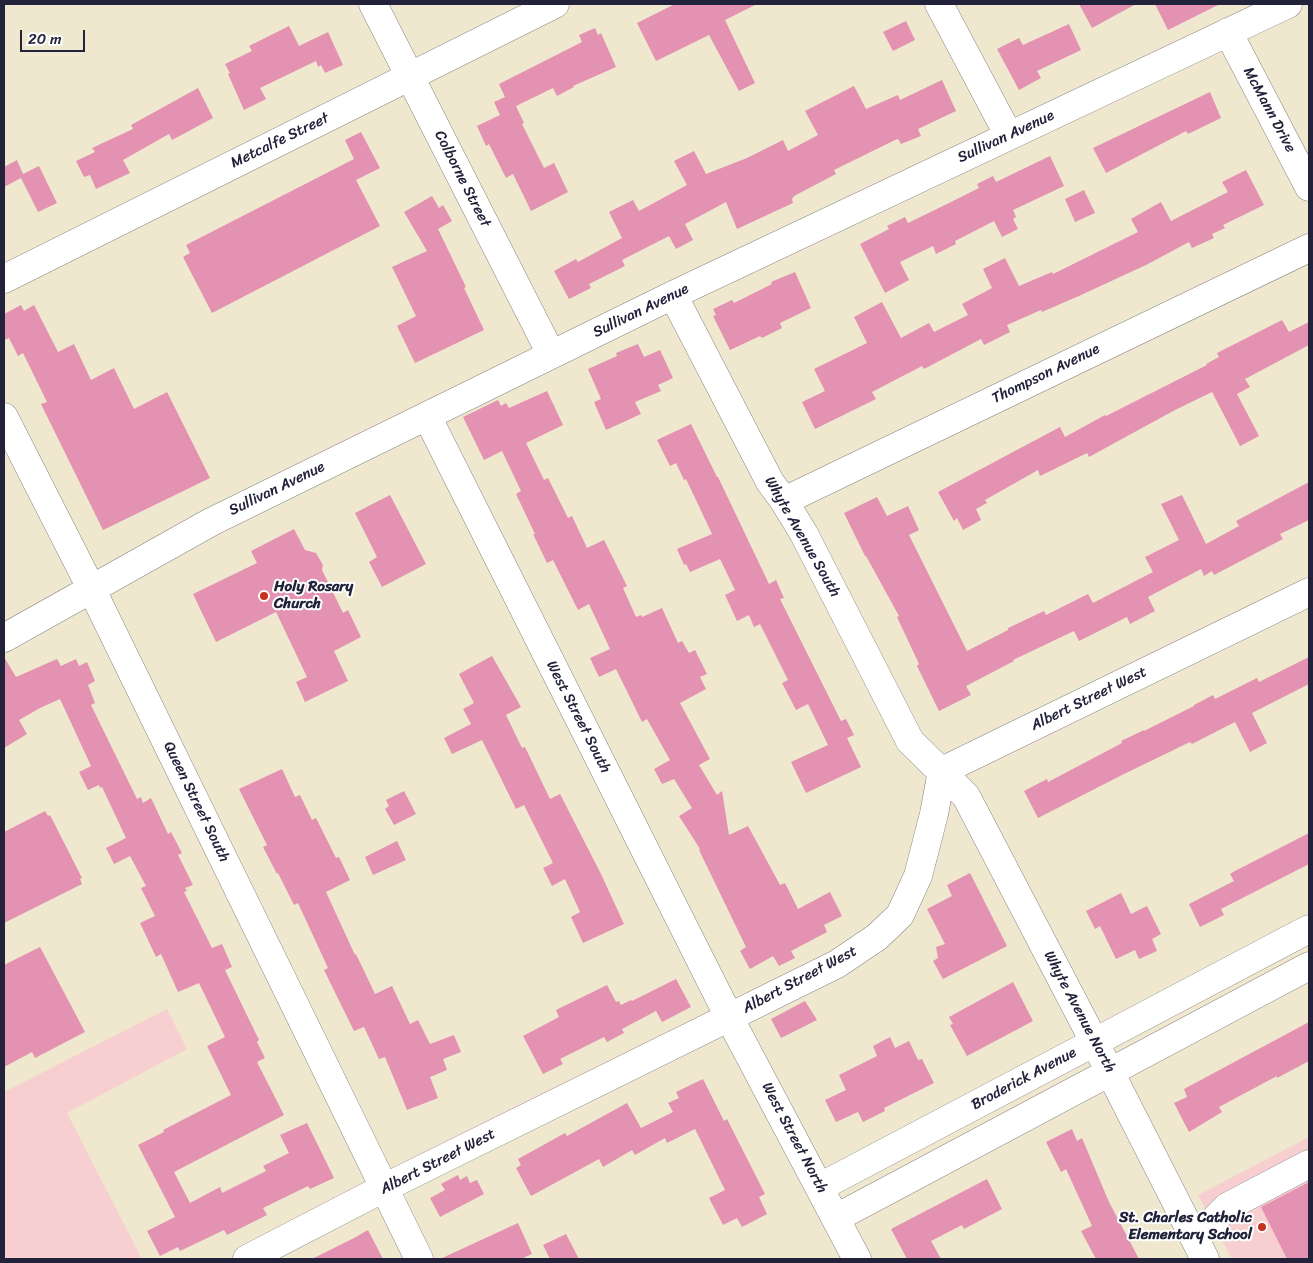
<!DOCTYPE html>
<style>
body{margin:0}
#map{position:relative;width:1313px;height:1263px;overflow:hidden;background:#efe8ce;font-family:Sriracha,sans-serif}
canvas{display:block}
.frame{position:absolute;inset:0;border:5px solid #22223b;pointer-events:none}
.scale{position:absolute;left:20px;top:30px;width:65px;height:22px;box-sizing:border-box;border:2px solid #22223b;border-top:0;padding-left:6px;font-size:15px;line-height:18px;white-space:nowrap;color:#22223b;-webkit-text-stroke:4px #fff;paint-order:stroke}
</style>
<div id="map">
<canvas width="1313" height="1263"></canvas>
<div class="frame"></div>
<div class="scale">20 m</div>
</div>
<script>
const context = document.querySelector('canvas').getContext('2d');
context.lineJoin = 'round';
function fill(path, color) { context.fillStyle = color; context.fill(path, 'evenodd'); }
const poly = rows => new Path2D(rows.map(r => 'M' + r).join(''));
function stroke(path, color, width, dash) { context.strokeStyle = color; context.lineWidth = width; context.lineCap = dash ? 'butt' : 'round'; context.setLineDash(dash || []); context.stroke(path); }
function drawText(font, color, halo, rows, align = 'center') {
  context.font = font + ' Sriracha,sans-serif'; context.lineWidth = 4; context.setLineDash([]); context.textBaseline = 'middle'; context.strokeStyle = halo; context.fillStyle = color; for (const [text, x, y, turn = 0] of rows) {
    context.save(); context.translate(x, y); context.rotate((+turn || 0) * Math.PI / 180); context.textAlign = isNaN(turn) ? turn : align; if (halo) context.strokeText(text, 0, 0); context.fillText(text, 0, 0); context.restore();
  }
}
const built = poly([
 [167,1009,187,1049,67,1113,142,1259,4,1259,4,1092],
 [1309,1137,1309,1259,1232,1259,1198,1195]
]);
const building = poly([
 [675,4,757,4,725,20,755,83,739,91,709,35,656,61,637,23],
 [1079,4,1136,4,1092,28],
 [1155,4,1220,4,1168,30],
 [906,21,915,40,893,51,883,32],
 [1069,24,1081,50,1037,71,1041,78,1019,90,997,49,1019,38,1023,45],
 [289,26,299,46,328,32,343,65,325,73,321,65,318,67,316,61,260,88,266,99,244,110,228,74,230,73,225,64,252,51,249,46],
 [595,28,598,35,601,33,616,67,573,86,574,87,557,96,553,88,516,106,524,123,522,124,544,168,554,163,568,192,531,211,513,174,506,178,489,144,486,146,477,126,500,115,494,102,505,97,499,84,582,42,579,35],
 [942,80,956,111,918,129,921,136,901,144,898,139,895,140,834,170,836,174,794,196,792,199,793,203,737,229,726,202,685,224,693,240,676,249,669,236,622,260,625,266,589,284,591,288,569,299,554,271,576,259,578,262,622,238,609,212,633,200,639,211,687,185,674,161,694,151,706,174,747,158,783,140,788,151,818,135,805,111,854,86,866,109,898,95,900,100],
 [198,88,213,118,172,140,169,134,123,160,130,173,96,189,90,175,84,177,76,161,95,152,92,148,133,129,131,125],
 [1210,92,1221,118,1188,134,1186,131,1106,173,1093,148],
 [361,132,380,168,356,180,380,226,212,313,183,257,190,253,186,245,354,159,345,140],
 [1050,156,1064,186,1013,210,1016,217,1013,219,1018,229,1002,237,994,221,955,241,956,244,936,254,933,246,900,262,909,280,885,293,860,244,889,229,887,226,905,217,908,223,947,204,979,188,977,184,993,176,996,182],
 [17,160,23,174,39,166,57,203,38,212,21,178,4,187,4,167],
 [1246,170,1264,205,1223,225,1225,228,1212,234,1214,238,1192,248,1189,242,1146,265,1081,295,1042,312,1041,310,1007,325,1010,332,984,345,981,339,924,369,922,366,872,392,876,399,815,429,802,402,825,391,814,369,867,343,854,317,882,302,901,338,929,323,934,332,968,315,962,304,992,288,983,269,1005,258,1019,286,1052,272,1053,274,1138,232,1131,219,1161,202,1171,221,1228,192,1222,182],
 [1084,190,1095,213,1075,222,1065,199],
 [432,196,439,208,443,205,452,221,438,229,466,287,464,288,484,330,415,363,397,326,416,316,392,267,427,251,404,212],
 [795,272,811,308,780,323,782,328,762,338,760,336,730,350,713,316,716,315,713,309,732,300,734,303,772,284,771,282],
 [21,305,24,311,34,305,58,352,74,344,91,380,114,368,134,409,167,392,210,478,103,530,41,404,47,402,23,353,18,356,9,338,4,340,4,314],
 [1282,320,1289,332,1309,322,1309,345,1245,379,1250,387,1237,394,1259,436,1240,446,1212,392,1175,410,1089,457,1087,453,1040,476,1038,470,985,500,987,503,976,509,981,520,963,530,957,518,954,521,938,492,1060,427,1065,437,1105,415,1106,416,1207,365,1206,364,1219,357,1217,353],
 [638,344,644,357,660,350,673,378,658,385,661,391,635,402,641,414,606,430,594,402,601,399,588,369,617,356,616,353],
 [547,391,563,425,526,443,544,480,548,478,568,518,572,516,587,548,604,540,627,586,623,588,636,617,641,615,642,617,662,608,678,643,682,641,689,653,695,650,707,674,700,677,706,689,680,703,710,759,699,765,717,795,722,791,729,835,748,826,780,885,785,883,798,909,830,892,842,916,824,925,827,932,791,951,795,958,779,966,773,956,750,969,740,951,746,947,699,850,700,849,679,816,692,808,674,779,662,784,654,769,670,760,647,719,642,722,616,669,599,677,590,658,610,649,589,604,578,610,553,560,547,563,533,534,535,534,516,494,521,491,502,451,484,460,463,417,498,400,501,406,506,403,509,408],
 [691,424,717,477,718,477,769,584,776,580,784,598,780,599,841,721,846,719,854,735,847,738,861,767,806,793,791,762,828,745,808,704,796,710,782,683,788,680,760,624,754,627,749,615,737,621,725,595,735,590,720,559,690,572,686,564,684,565,677,549,712,534,686,479,684,480,676,463,670,466,657,440],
 [1309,482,1309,520,1280,534,1283,539,1214,575,1212,571,1204,576,1201,569,1148,597,1155,611,1130,624,1127,617,1079,641,1074,631,1013,660,1014,661,966,686,971,695,939,711,917,666,919,664,897,617,899,616,866,556,865,556,844,513,877,497,887,516,908,506,919,530,909,535,967,651,1008,630,1008,628,1044,611,1046,615,1088,594,1093,603,1153,572,1145,557,1179,540,1161,504,1182,495,1206,544,1239,526,1236,521],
 [390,495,426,564,382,587,369,562,377,557,355,513],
 [294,529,305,550,316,553,323,565,322,570,343,613,348,610,361,637,334,651,348,681,305,702,296,682,307,677,276,612,216,642,193,594,257,563,251,551],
 [492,656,521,707,506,715,522,748,525,747,550,799,560,794,601,874,624,924,583,943,571,917,580,912,565,879,552,886,543,868,553,863,524,805,516,809,482,740,452,754,444,738,471,724,463,709,474,703,459,674],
 [4,657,16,677,57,659,61,666,76,659,79,666,87,662,95,681,88,685,95,703,91,705,137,799,141,797,143,803,151,798,168,834,171,832,182,853,178,855,193,885,185,888,187,891,184,892,212,948,222,944,232,967,225,970,259,1040,257,1042,265,1058,257,1062,284,1115,174,1172,190,1203,220,1187,222,1193,266,1171,263,1166,289,1153,280,1135,307,1123,334,1178,310,1189,308,1186,263,1208,267,1215,227,1235,224,1230,180,1251,178,1247,160,1256,147,1231,175,1217,138,1145,164,1132,163,1130,231,1095,207,1046,225,1037,199,983,178,992,161,954,156,957,140,923,155,916,141,888,146,886,130,856,114,864,106,848,126,838,102,787,100,788,99,785,88,790,79,772,91,766,60,699,40,708,19,720,27,734,4,748],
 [1309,657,1309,684,1252,713,1267,743,1250,752,1235,722,1192,744,1190,742,1120,776,1038,818,1024,791,1047,779,1048,782,1122,743,1121,741,1144,730,1144,731,1194,706,1194,705,1213,695,1215,699,1257,678,1259,682],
 [282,769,295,797,300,795,312,820,316,818,336,858,339,857,350,880,326,892,355,955,356,954,375,994,392,986,410,1024,418,1020,430,1044,454,1035,461,1052,443,1059,447,1070,430,1077,438,1098,407,1110,385,1057,379,1059,364,1027,354,1031,324,970,328,968,298,903,294,905,278,873,277,874,263,847,267,845,239,789],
 [404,791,416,814,394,825,385,809,389,806,386,800],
 [45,811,48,816,50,815,82,878,80,879,82,884,4,923,4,832],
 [1309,833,1309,864,1221,909,1224,915,1200,927,1189,904,1234,881,1230,874,1233,872],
 [397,841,406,860,373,875,365,857],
 [970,873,1007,946,943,979,933,961,938,958,936,947,945,944,927,909,952,896,947,885],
 [1121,893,1131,914,1147,906,1161,934,1152,939,1157,951,1139,959,1135,950,1116,959,1100,926,1095,929,1086,911],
 [40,947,85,1032,35,1058,32,1052,4,1067,4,965],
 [676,979,691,1007,662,1022,656,1011,622,1029,624,1033,607,1042,604,1037,560,1059,563,1064,543,1074,523,1036,559,1017,556,1010,607,985,616,1002,619,1001,621,1005,631,1000,632,1001],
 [1013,982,1033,1021,967,1056,950,1025,953,1024,949,1017],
 [805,1001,817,1020,781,1038,771,1019],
 [1309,1022,1309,1061,1277,1078,1277,1076,1219,1107,1222,1112,1189,1132,1174,1103,1187,1097,1184,1089],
 [890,1037,895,1048,909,1041,918,1060,922,1059,934,1083,884,1108,885,1111,863,1122,858,1112,836,1122,825,1100,846,1090,839,1075,877,1056,873,1046],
 [703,1079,724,1121,727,1119,765,1194,759,1197,767,1214,742,1227,737,1218,723,1225,709,1198,725,1190,695,1129,667,1143,665,1138,635,1155,632,1150,603,1167,599,1159,531,1196,516,1168,521,1165,518,1159,565,1133,567,1136,627,1103,641,1128,673,1112,668,1103,679,1098,676,1092],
 [1072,1129,1077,1141,1082,1138,1109,1202,1139,1259,1096,1259,1081,1231,1092,1226,1066,1169,1061,1172,1046,1142],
 [458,1175,460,1180,467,1176,470,1183,477,1180,484,1194,440,1217,430,1198,445,1190,441,1184],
 [987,1179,1002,1209,964,1229,962,1225,931,1241,941,1259,907,1259,891,1229],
 [1309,1182,1309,1259,1287,1259,1261,1207],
 [518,1223,532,1254,521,1259,440,1259],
 [368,1230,383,1259,312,1259,354,1238],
 [566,1234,579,1259,550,1259,543,1245]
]);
const minor = poly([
 [373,4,551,354],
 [939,4,1009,136],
 [1228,32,1309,187],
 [4,279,555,4],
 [673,295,770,482,784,501,804,534,910,741,966,796,1110,1072,1205,1259],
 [427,416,729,1017,857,1259],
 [4,417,91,588,419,1259],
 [784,501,1309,248],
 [4,638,211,522,673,295,1288,4],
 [942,771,1309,592],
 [820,1187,1309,929],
 [836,1218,1309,966],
 [1195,1239,1227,1207,1309,1164],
 [247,1259,384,1188,837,964,877,937,900,915,918,876,934,814,942,771]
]);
const markers = [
 [264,596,5,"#c8321e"],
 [1262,1227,5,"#c8321e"]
];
const streetNames = [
 ["McMann Drive",1269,110,62],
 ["Sullivan Avenue",1006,137,-25],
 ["Metcalfe Street",280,141,-26],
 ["Colborne Street",462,179,63],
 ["Sullivan Avenue",641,311,-26],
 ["Thompson Avenue",1046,374,-26],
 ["Sullivan Avenue",277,489,-26],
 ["Whyte Avenue South",802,537,60],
 ["Albert Street West",1089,699,-26],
 ["West Street South",578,717,63],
 ["Queen Street South",196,802,64],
 ["Albert Street West",800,980,-28],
 ["Whyte Avenue North",1079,1012,62],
 ["Broderick Avenue",1024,1079,-28],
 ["West Street North",794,1138,62],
 ["Albert Street West",438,1162,-27]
];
const poiNames = [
 ["Holy Rosary",274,587],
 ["Church",274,604],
 ["St. Charles Catholic",1252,1218,"right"],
 ["Elementary School",1252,1235,"right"]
];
fill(built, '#f7cfd0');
fill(building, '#e392b1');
stroke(minor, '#888584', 29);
stroke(minor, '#fff', 28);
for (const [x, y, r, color] of markers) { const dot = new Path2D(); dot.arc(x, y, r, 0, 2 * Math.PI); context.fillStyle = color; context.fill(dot); stroke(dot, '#fff', 2); }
drawText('15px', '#22223b', '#fff', streetNames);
drawText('bold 15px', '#22223b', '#fff', poiNames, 'left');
</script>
